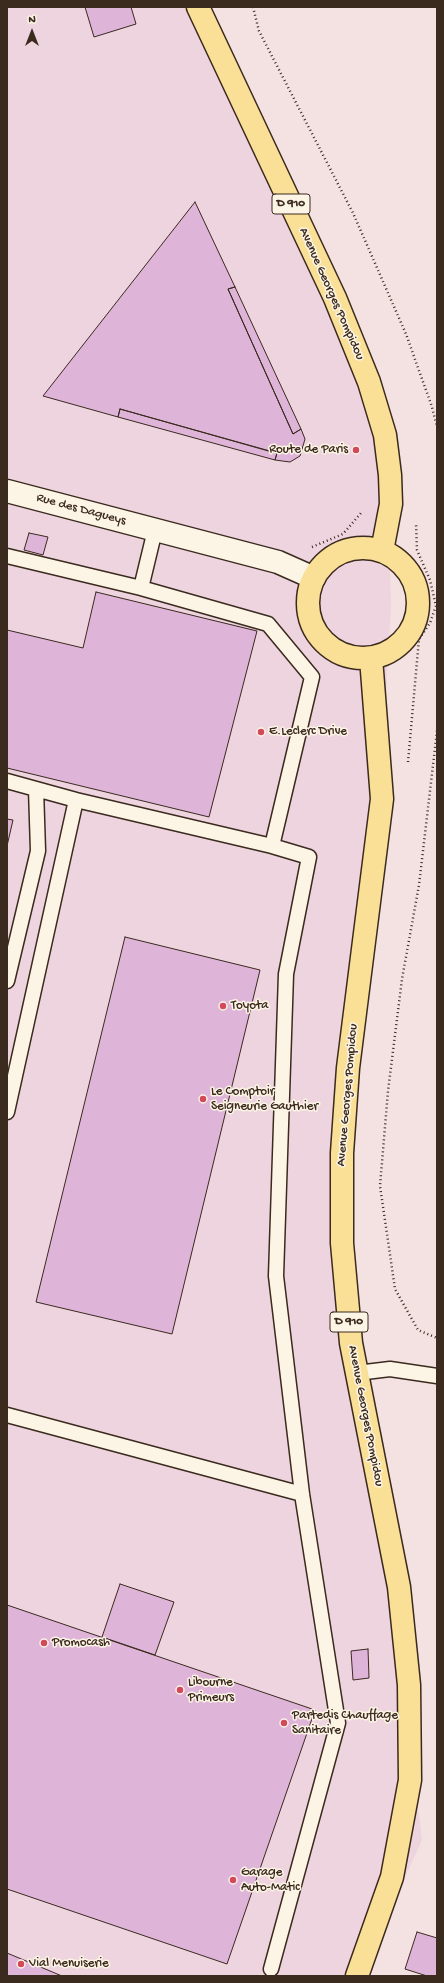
<!DOCTYPE html>
<style>
body{margin:0}
#map{position:relative;width:444px;height:1983px;overflow:hidden;background:#f3e2e1;font-family:"Gochi Hand",sans-serif}
canvas{display:block}
.frame{position:absolute;inset:0;border:8px solid #3b2a1e;pointer-events:none}
.north{position:absolute;left:12px;top:12px;width:40px;height:40px;-webkit-text-stroke:3px #fcf5e5;paint-order:stroke;rotate:0deg;font-size:11px;font-weight:700;line-height:16px;text-align:center;color:#3b2a1e}
.north::after{content:'';display:block;margin:auto;width:14px;height:18px;background:#3b2a1e;clip-path:polygon(50% 0,100% 100%,50% 72%,0 100%)}
</style>
<div id="map">
<canvas width="444" height="1983"></canvas>
<div class="frame"></div>
<div class="north">N</div>
</div>
<script>
const context = document.querySelector('canvas').getContext('2d');
context.lineJoin = 'round';
function fill(path, color) { context.fillStyle = color; context.fill(path, 'evenodd'); }
const poly = rows => new Path2D(rows.map(r => 'M' + r).join(''));
function stroke(path, color, width, dash) { context.strokeStyle = color; context.lineWidth = width; context.lineCap = dash ? 'butt' : 'round'; context.setLineDash(dash || []); context.stroke(path); }
function drawText(font, color, halo, rows, align = 'center') {
  context.font = font + ' "Gochi Hand",sans-serif'; context.lineWidth = 3; context.setLineDash([]); context.textBaseline = 'middle'; context.strokeStyle = halo; context.fillStyle = color; for (const [text, x, y, turn = 0] of rows) {
    context.save(); context.translate(x, y); context.rotate((+turn || 0) * Math.PI / 180); context.textAlign = isNaN(turn) ? turn : align; if (halo) context.strokeText(text, 0, 0); context.fillText(text, 0, 0); context.restore();
  }
}
const built = poly([
 [7,7,206,7,385,429,391,605,375,889,340,1240,409,1733,422,1840,360,1976,7,1976]
]);
const building = poly([
 [85,7,131,7,136,24,94,37,85,7],
 [195,202,235,287,228,289,293,434,301,429,305,439,300,456,290,462,275,460,277,453,120,409,118,417,43,396,195,202],
 [235,287,301,429,293,434,228,289,235,287],
 [120,409,272,452,277,453,275,460,118,417,120,409],
 [29,533,48,537,43,555,24,550,29,533],
 [96,592,257,631,209,817,7,768,7,630,83,648,96,592],
 [7,819,13,820,7,846,7,819],
 [125,937,260,970,172,1334,36,1302,125,937],
 [120,1584,174,1602,155,1655,102,1637,120,1584],
 [7,1605,315,1710,227,1964,7,1889,7,1605],
 [368,1649,369,1678,353,1680,351,1651,368,1649],
 [417,1932,437,1938,437,1976,427,1976,405,1969,417,1932],
 [7,1953,62,1976,7,1976,7,1953]
]);
const path = poly([
 [253,7,259,31,353,213,406,334,432,407,437,427],
 [312,547,343,534,361,513],
 [437,731,419,885,402,979,388,1091,380,1186,395,1289,418,1330,437,1338],
 [408,762,419,639,430,623,436,606,430,580,417,550,416,523]
]);
const service = poly([
 [155,530,141,588,268,624,312,677,272,846],
 [7,556,141,588],
 [7,781,76,800,272,846,309,857,286,974,276,1276,302,1494,338,1723,271,1969],
 [7,981,38,851,36,789],
 [7,1112,76,800],
 [357,1373,390,1369,437,1376],
 [7,1415,302,1494]
]);
const minor = poly([
 [7,491,278,562,314,578]
]);
const primary = poly([
 [198,7,335,298,369,382,385,435,390,475,391,504,382,551],
 '308 603a55 55 0 1 1 110 0a55 55 0 1 1-110 0Z',
 [357,1976,392,1877,410,1780,409,1685,399,1587,351,1343,342,1243,342,1153,348,1068,382,799,371,658]
]);
const markers = [
 [356,450,4,"#d1495b"],
 [261,732,4,"#d1495b"],
 [223,1006,4,"#d1495b"],
 [203,1099,4,"#d1495b"],
 [44,1643,4,"#d1495b"],
 [180,1690,4,"#d1495b"],
 [284,1723,4,"#d1495b"],
 [233,1880,4,"#d1495b"],
 [21,1964,4,"#d1495b"]
];
const shields = [
 [291,204,38],
 [349,1322,38]
];
const shieldNames = [
 ["D 910",291,204],
 ["D 910",349,1322]
];
const streetNames = [
 ["Avenue Georges Pompidou",331,294,66],
 ["Rue des Dagueys",81,510,15],
 ["Avenue Georges Pompidou",348,1095,-85],
 ["Avenue Georges Pompidou",365,1416,79]
];
const poiNames = [
 ["Route de Paris",348,450,"right"],
 ["E.Leclerc Drive",269,732],
 ["Toyota",231,1006],
 ["Le Comptoir",211,1092],
 ["Seigneurie Gauthier",211,1107],
 ["Promocash",52,1643],
 ["Libourne",188,1683],
 ["Primeurs",188,1698],
 ["Partedis Chauffage",292,1716],
 ["Sanitaire",292,1731],
 ["Garage",241,1873],
 ["Auto-Matic",241,1888],
 ["Vial Menuiserie",29,1964]
];
fill(built, '#edd4df');
fill(building, '#dfb4d9');
stroke(building, '#3b2a1e', 1);
stroke(service, '#3b2a1e', 17);
stroke(minor, '#3b2a1e', 25);
stroke(primary, '#3b2a1e', 25);
stroke(path, '#3b2a1e', 2.5, [1, 3]);
stroke(service, '#fcf5e5', 14);
stroke(minor, '#fcf5e5', 22);
stroke(primary, '#fadf96', 22);
for (const [x, y, r, color] of markers) { const dot = new Path2D(); dot.arc(x, y, r, 0, 2 * Math.PI); context.fillStyle = color; context.fill(dot); stroke(dot, '#fcf5e5', 1.5); }
for (const [x, y, w] of shields) { const box = new Path2D(); box.roundRect(x - w / 2, y - 10, w, 20, 3); context.fillStyle = '#fcf5e5'; context.fill(box); stroke(box, '#3b2a1e', 1); }
drawText('bold 12px', '#3b2a1e', null, shieldNames);
drawText('13px', '#3b2a1e', '#fcf5e5', streetNames);
drawText('13px', '#3b2a1e', '#fcf5e5', poiNames, 'left');
</script>
